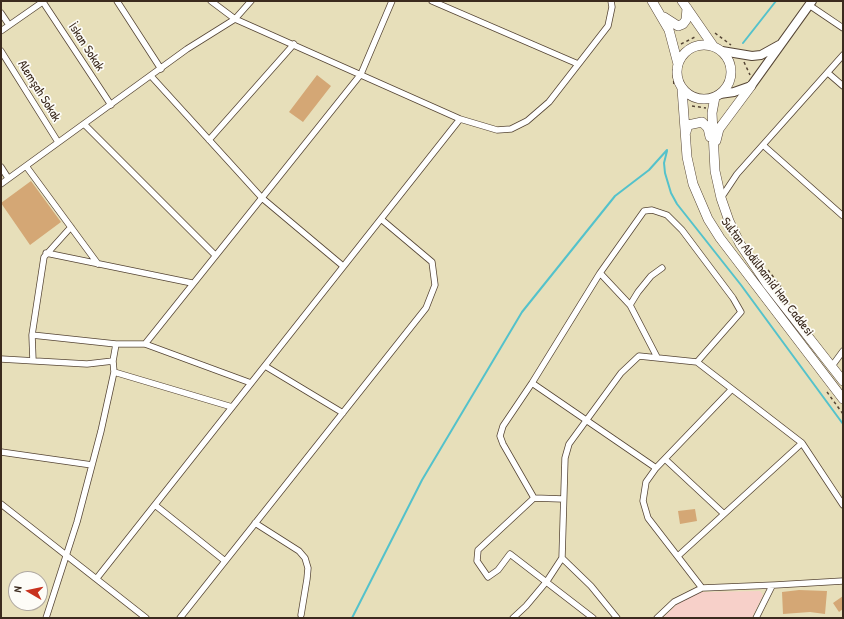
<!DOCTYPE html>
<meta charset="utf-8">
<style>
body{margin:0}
#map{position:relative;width:844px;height:619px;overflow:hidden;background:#e7dfba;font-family:"Patrick Hand",sans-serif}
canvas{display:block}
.frame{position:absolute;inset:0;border:2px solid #3b2a1e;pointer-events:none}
.north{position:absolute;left:8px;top:571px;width:40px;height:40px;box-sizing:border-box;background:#fdfcf7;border:1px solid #afa8a0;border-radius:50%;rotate:279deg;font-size:11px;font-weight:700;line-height:16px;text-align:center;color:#3b2a1e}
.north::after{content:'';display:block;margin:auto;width:14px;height:18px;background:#c8321e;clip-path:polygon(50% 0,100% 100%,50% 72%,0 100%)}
</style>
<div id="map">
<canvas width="844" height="619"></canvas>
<div class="frame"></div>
<div class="north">N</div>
</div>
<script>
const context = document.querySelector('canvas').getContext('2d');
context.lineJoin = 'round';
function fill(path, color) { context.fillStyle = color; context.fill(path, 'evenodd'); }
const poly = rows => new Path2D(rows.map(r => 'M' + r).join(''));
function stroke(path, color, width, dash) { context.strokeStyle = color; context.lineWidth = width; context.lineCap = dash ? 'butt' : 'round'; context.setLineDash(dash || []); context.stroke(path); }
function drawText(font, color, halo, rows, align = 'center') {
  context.font = font + ' "Patrick Hand",sans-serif'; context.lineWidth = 3.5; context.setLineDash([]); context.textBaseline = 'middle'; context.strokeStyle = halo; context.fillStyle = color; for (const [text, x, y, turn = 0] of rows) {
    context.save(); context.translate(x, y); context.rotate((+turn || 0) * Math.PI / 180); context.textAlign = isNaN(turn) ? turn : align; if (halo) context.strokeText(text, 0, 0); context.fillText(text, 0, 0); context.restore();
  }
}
const built = poly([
 [760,591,763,595,752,618,663,618,676,605,698,592]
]);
const stream = poly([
 [743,43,776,1],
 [667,151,664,163,665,173,671,193,677,204,741,285,843,424],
 [352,618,422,480,522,312,615,196,649,170,667,150]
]);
const building = poly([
 [317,75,331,86,303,122,289,112],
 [31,181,61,222,30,245,1,203],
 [695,509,697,521,680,524,678,511],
 [799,590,827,591,825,614,810,612,783,614,782,592],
 [843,596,843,609,839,612,833,603]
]);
const path = poly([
 [715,33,731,45],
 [681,44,697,36],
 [744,62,750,75],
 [673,69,674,87],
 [692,106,706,108],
 [768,270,782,288],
 [827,392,843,414]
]);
const street = poly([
 [117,1,161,69],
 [211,1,235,19,460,119,497,130,511,129,527,121,549,102,608,26,612,7,611,1],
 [432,1,578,64],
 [43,2,111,105],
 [809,5,843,28],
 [1,13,9,25],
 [1,31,44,1],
 [1,51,58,142],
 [828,73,843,86],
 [151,76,262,198,343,266],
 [84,124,215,255],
 [209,140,294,44],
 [763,145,843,216],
 [26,166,98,264],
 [1,167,8,178],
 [1,184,187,49,235,19,251,1],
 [721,198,737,174,843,55],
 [46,253,192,283],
 [600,273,630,305,657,357],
 [630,305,638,292,651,276,662,268],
 [32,335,116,344,145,344,251,383],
 [145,344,361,74,392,1],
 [1,359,87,364,113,361],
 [33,361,32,335,44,257,71,227],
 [265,366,343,413],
 [832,366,843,351],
 [114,372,232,407],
 [532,383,656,468],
 [1,452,92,465],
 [665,459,723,513],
 [534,498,503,444,500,436,503,426,532,383,600,273,644,211,652,210,667,215,682,230,733,298,741,312,697,362],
 [563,499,534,498,478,550,477,561,488,577,498,570,510,554,593,618],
 [1,504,146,618],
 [155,505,225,561],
 [255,523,299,551,305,558,308,568,307,579,301,615],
 [678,556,802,443],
 [562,558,591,586,617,618],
 [97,578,460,119],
 [702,588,648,518,643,501,646,482,656,468,731,390],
 [46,618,77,522,101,431,114,372,113,361,116,344],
 [180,618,426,308,435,285,432,262,381,219],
 [513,618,526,606,547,581,562,558,565,458,569,444,621,373,639,356,697,362,802,443,843,505],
 [657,618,674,602,702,588,775,585,843,581],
 [756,618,772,586]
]);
const secondary = poly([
 [722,51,752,56,761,55,779,45],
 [720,94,734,92,751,86,812,1]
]);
const primary = poly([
 [652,1,669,30,678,64],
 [682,1,714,47],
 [664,17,678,26,683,24,686,20,687,8],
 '677 72a27 27 0 1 1 54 0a27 27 0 1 1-54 0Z',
 [682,89,687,157,693,184,708,219,720,238,843,399],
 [715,97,712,113,715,171,721,198,729,221,740,244,767,284,843,381],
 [686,132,688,125,702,122,708,128,710,137],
 [716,141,719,129,751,86]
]);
const streetNames = [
 ["İskan Sokak",86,47,57],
 ["Alemşah Sokak",39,91,58],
 ["Sultan Abdülhamid Han Caddesi",767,277,53]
];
fill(built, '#f7d0c9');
stroke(stream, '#54c2cb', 2);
fill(building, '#d4a775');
stroke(street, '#554535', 7);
stroke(secondary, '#554535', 10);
stroke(primary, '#554535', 10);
stroke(path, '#554535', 1.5, [3, 3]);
stroke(street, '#fff', 5.5);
stroke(secondary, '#fff', 8);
stroke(primary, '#fff', 9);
drawText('13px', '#3b2a1e', '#fdfcf7', streetNames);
</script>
